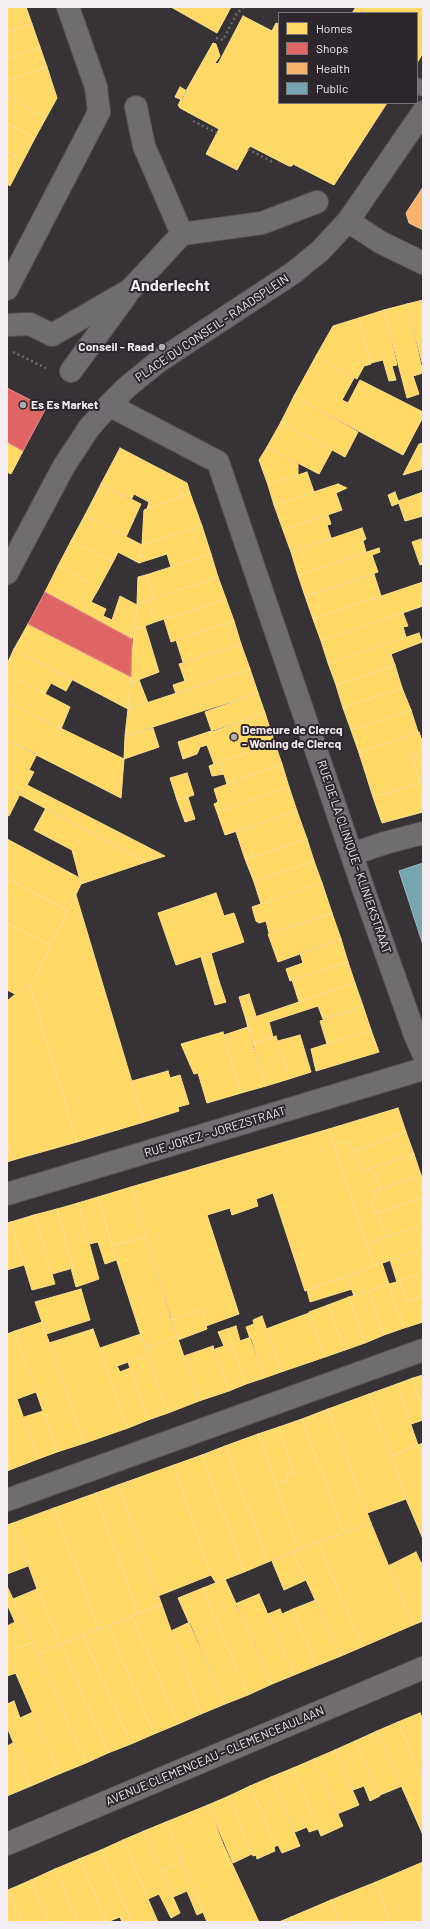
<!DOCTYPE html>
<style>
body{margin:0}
#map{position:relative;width:430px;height:1929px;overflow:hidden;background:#363236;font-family:Barlow,sans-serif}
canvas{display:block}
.frame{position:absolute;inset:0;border:8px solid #f3edf2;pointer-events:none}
.legend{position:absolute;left:278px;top:12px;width:140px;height:92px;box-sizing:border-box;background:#2e262d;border:1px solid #7d767c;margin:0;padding:5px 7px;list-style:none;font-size:12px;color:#f3edf2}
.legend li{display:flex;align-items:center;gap:8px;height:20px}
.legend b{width:20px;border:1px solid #7d767c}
</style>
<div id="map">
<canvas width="430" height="1929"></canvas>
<div class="frame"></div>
<ul class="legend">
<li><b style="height:11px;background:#ffd966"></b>Homes</li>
<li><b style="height:11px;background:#e06666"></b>Shops</li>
<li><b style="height:11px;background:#f6b26b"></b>Health</li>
<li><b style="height:11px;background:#76a5af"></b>Public</li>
</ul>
</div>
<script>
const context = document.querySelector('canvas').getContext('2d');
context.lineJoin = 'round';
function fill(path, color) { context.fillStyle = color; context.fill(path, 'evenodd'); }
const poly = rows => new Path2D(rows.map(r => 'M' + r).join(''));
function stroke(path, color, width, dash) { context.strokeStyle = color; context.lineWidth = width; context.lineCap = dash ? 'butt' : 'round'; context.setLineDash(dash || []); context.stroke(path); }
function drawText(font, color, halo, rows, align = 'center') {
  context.font = font + ' Barlow,sans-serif'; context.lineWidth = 4; context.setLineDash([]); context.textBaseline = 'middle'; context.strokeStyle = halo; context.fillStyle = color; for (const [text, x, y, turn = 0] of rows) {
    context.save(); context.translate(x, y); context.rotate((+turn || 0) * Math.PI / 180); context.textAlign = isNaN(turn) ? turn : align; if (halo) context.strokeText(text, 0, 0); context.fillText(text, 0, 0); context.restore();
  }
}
const homes = poly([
 [7,7,26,7,32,24,7,32,7,7],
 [171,7,231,7,217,33,171,7],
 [356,7,423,7,423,53,417,63,417,13,352,13,356,7],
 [243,16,272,31,276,23,279,24,279,103,387,103,334,185,293,164,292,166,289,166,250,146,237,170,206,154,219,129,180,108,178,105,213,43,216,44,220,56,215,63,218,64,243,16],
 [32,24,40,47,7,58,7,32,32,24],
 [40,47,47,67,7,81,7,58,40,47],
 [47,67,57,98,46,118,7,96,7,81,47,67],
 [180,87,187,91,182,100,175,97,180,87],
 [9,97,46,118,35,138,7,123,7,101,9,97],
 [7,123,35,138,23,161,7,152,7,123],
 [7,152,23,161,10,186,7,184,7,152],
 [423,300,423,366,407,304,423,300],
 [407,304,423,373,413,376,419,394,407,398,384,310,407,304],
 [384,310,397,365,392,366,396,380,389,381,383,360,371,363,359,318,384,310],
 [359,318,371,364,364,366,357,379,316,356,333,326,359,318],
 [316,356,354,378,342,400,348,403,360,380,423,412,423,417,403,455,294,396,316,356],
 [294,396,358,432,345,457,281,422,294,396],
 [281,422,332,450,319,474,267,447,281,422],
 [7,442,23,451,11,474,7,472,7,442],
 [423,443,423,469,403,475,419,444,423,443],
 [267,447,298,464,298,475,268,485,259,460,267,447],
 [120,448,187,483,190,493,147,509,149,502,134,494,131,500,101,484,120,448],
 [307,472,314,492,274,505,268,485,307,472],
 [101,484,141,504,126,537,85,515,101,484],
 [338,484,347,488,336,493,342,510,283,530,274,505,338,484],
 [395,492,399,503,392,506,388,495,395,492],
 [423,492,423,516,405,521,398,501,423,492],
 [190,493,202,526,142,545,144,510,190,493],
 [85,515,142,545,139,563,118,552,113,562,71,541,85,515],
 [328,515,331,524,327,525,331,538,291,552,283,530,328,515],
 [202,526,211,554,171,567,167,554,139,563,142,545,202,526],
 [362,528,366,539,363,541,366,552,298,575,291,552,362,528],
 [421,539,423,546,423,564,420,565,412,542,421,539],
 [71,541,113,562,99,588,58,566,71,541],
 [379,548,380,552,372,555,378,572,305,596,298,575,379,548],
 [211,554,218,577,154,598,146,575,211,554],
 [58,566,99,588,91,602,106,609,103,616,112,620,120,596,137,605,132,639,45,592,58,566],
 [374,574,381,596,313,619,305,596,374,574],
 [146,575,154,598,137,604,138,577,146,575],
 [218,577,226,599,155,622,148,600,218,577],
 [423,582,423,606,321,641,313,619,423,582],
 [226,599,234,621,171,642,164,619,226,599],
 [148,600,155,622,134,630,137,604,148,600],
 [403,613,408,626,403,627,406,637,328,663,321,641,403,613],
 [234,621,241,644,183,662,176,640,234,621],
 [28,624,131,677,128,709,14,649,28,624],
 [145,626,159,672,130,683,134,630,145,626],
 [419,633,422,642,391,654,395,665,336,685,328,663,419,633],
 [241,644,250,669,176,694,173,685,185,681,179,664,241,644],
 [14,649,72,680,66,691,51,683,45,694,7,674,7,664,14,649],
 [395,665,402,688,343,708,336,685,395,665],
 [250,669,258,693,125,736,128,709,250,669],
 [7,674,70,707,61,729,7,702,7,674],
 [139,680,148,703,128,709,130,683,139,680],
 [402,688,411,710,351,730,343,708,402,688],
 [258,693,265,713,212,732,205,712,258,693],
 [7,702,124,759,121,798,7,740,7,702],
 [411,710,418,732,359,753,351,730,411,710],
 [265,713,275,744,214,764,207,745,200,747,197,754,183,759,178,742,265,713],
 [153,728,159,747,124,759,125,736,153,728],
 [419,732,423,744,423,754,412,757,421,783,373,797,359,753,419,732],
 [7,740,37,754,29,770,34,772,27,785,165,856,146,862,7,788,7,740],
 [275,744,282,764,227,784,220,762,275,744],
 [423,754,423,782,421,783,412,757,423,754],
 [220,762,224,774,212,776,209,766,220,762],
 [282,764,289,787,217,812,214,804,218,802,214,789,282,764],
 [187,773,194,795,177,800,170,778,187,773],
 [421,783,423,789,423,812,382,823,373,797,421,783],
 [289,787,297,811,225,835,217,812,289,787],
 [7,788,20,794,9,816,7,815,7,788],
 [188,797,195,819,185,822,177,800,188,797],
 [46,808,146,862,81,884,72,850,34,830,46,808],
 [297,811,307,839,245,859,236,832,297,811],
 [7,839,78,877,81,884,68,911,7,878,7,839],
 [307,839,314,861,254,882,245,859,307,839],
 [314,861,322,883,261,904,254,882,314,861],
 [7,878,68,911,51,945,7,923,7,878],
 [322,883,332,913,269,933,266,921,259,923,256,921,252,907,322,883],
 [216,893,224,916,234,913,244,942,176,965,158,913,216,893],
 [76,895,144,1122,77,1142,29,983,34,979,76,895],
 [332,913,341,939,278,962,268,934,332,913],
 [7,923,51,945,34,979,15,994,7,990,7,923],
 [341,939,348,962,290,981,286,969,303,963,300,953,341,939],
 [211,953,219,981,209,984,201,957,211,953],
 [348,962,355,983,299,1002,292,980,348,962],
 [219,981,226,1002,215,1005,209,984,219,981],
 [29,983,77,1142,13,1160,7,1141,7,1001,29,983],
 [355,983,363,1006,323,1019,318,1006,269,1022,273,1037,252,1044,246,1020,355,983],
 [249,994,256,1016,246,1020,239,997,249,994],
 [363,1006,371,1030,327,1044,320,1021,363,1006],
 [248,1027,266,1086,241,1093,224,1035,248,1027],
 [371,1030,379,1052,316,1071,311,1049,371,1030],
 [223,1032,241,1093,207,1103,198,1073,194,1074,181,1044,223,1032],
 [300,1035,311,1072,289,1079,278,1041,300,1035],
 [276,1036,289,1079,266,1086,252,1044,276,1036],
 [168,1071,170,1078,180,1075,189,1104,178,1107,179,1111,144,1122,132,1081,168,1071],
 [398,1108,406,1132,353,1151,349,1141,334,1145,329,1129,398,1108],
 [329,1129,374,1266,305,1291,273,1193,256,1199,258,1206,232,1215,230,1208,207,1215,239,1314,206,1326,201,1310,171,1320,131,1187,329,1129],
 [406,1132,414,1154,360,1172,353,1151,406,1132],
 [7,1141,13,1160,7,1162,7,1141],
 [349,1141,360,1172,370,1168,372,1174,375,1173,381,1189,373,1191,375,1199,371,1201,375,1214,378,1213,387,1237,367,1244,334,1145,349,1141],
 [414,1154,421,1175,381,1189,375,1173,372,1174,370,1168,414,1154],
 [421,1175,423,1181,423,1198,375,1214,371,1201,375,1199,373,1191,421,1175],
 [131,1187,146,1236,112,1246,98,1197,131,1187],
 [98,1197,116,1260,105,1264,98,1242,89,1244,78,1203,98,1197],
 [423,1198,423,1225,387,1237,378,1213,423,1198],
 [78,1203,99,1279,76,1287,71,1268,73,1268,57,1209,78,1203],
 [57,1209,73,1268,52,1274,34,1215,57,1209],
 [34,1215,55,1284,32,1290,11,1222,34,1215],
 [11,1222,24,1265,7,1270,7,1223,11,1222],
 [423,1225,423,1249,374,1266,367,1244,423,1225],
 [146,1236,177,1336,145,1348,112,1246,146,1236],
 [423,1249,423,1273,397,1282,390,1260,423,1249],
 [382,1263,389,1284,354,1296,347,1276,382,1263],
 [423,1273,423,1296,407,1301,400,1281,423,1273],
 [347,1276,352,1289,310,1302,307,1290,347,1276],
 [400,1281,407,1301,423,1296,423,1322,404,1328,389,1284,400,1281],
 [389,1284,404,1328,384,1335,369,1291,389,1284],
 [81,1289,90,1320,46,1334,35,1302,81,1289],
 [369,1291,384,1335,365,1343,349,1297,369,1291],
 [349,1297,365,1343,345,1350,328,1305,349,1297],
 [328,1305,345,1350,325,1357,309,1312,328,1305],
 [201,1310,207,1329,178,1340,171,1320,201,1310],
 [309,1313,325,1357,281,1372,266,1329,309,1313],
 [262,1316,281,1372,264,1378,246,1327,254,1324,253,1320,262,1316],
 [42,1322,85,1443,57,1452,15,1331,42,1322],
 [236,1326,240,1341,251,1337,264,1378,246,1384,227,1329,236,1326],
 [93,1329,128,1428,85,1443,49,1343,93,1329],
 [227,1329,246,1384,229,1391,215,1349,224,1346,218,1332,227,1329],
 [15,1331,36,1392,17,1399,38,1459,12,1469,7,1455,7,1334,15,1331],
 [141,1334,148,1355,117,1366,120,1372,130,1368,148,1420,128,1428,100,1348,141,1334],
 [177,1336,199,1401,168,1413,145,1348,177,1336],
 [213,1346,229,1391,199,1401,184,1356,213,1346],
 [148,1355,168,1413,148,1420,128,1362,148,1355],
 [423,1375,423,1398,419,1399,413,1378,423,1375],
 [413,1378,419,1399,423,1398,423,1420,411,1424,397,1384,413,1378],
 [397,1384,418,1445,391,1456,369,1394,397,1384],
 [369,1394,406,1499,367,1513,328,1409,369,1394],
 [328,1409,371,1523,344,1533,302,1419,328,1409],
 [43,1411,57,1452,38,1459,24,1417,43,1411],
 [302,1419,344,1533,299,1549,276,1484,288,1480,286,1475,294,1473,279,1427,302,1419],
 [279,1427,294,1473,286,1475,288,1480,276,1484,258,1434,279,1427],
 [258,1434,299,1549,268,1562,225,1446,258,1434],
 [423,1443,423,1458,418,1445,423,1443],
 [418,1445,423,1458,423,1539,406,1499,391,1456,418,1445],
 [225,1446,268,1562,244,1572,202,1455,225,1446],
 [7,1455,12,1469,7,1471,7,1455],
 [202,1455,244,1572,216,1583,211,1575,174,1465,202,1455],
 [174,1465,211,1575,158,1596,118,1485,174,1465],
 [118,1485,162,1605,137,1614,96,1493,118,1485],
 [96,1493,137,1614,99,1629,54,1508,96,1493],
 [54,1508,99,1629,61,1644,37,1589,13,1523,54,1508],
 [13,1523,28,1566,7,1574,7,1525,13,1523],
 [371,1523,413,1625,362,1647,318,1542,371,1523],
 [318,1542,362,1647,341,1656,293,1552,318,1542],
 [293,1552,306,1580,284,1590,272,1561,293,1552],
 [416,1552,421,1563,423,1562,423,1621,413,1625,388,1566,416,1552],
 [225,1579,272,1684,248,1695,203,1588,225,1579],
 [7,1586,33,1642,7,1653,7,1626,15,1622,7,1604,7,1586],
 [203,1588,248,1695,225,1704,178,1598,203,1588],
 [37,1589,61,1644,38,1654,13,1599,37,1589],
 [259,1594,294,1675,272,1684,255,1644,235,1604,259,1594],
 [316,1600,341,1656,316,1666,293,1609,316,1600],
 [162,1605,201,1714,178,1724,132,1616,162,1605],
 [280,1609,282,1614,293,1609,316,1666,294,1675,268,1614,280,1609],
 [132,1616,178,1724,154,1734,108,1626,132,1616],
 [190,1622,225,1704,201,1714,171,1631,190,1622],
 [108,1626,154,1734,131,1744,83,1635,108,1626],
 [83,1635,131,1744,108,1753,61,1644,83,1635],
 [33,1642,86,1763,59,1774,7,1653,33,1642],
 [61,1644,108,1753,86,1763,38,1654,61,1644],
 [7,1652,16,1673,7,1676,7,1652],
 [14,1701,20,1718,33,1712,59,1774,31,1786,7,1727,7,1704,14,1701],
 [420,1713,423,1719,423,1780,398,1722,420,1713],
 [398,1722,423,1780,423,1835,377,1731,398,1722],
 [377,1731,402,1786,380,1795,355,1741,377,1731],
 [355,1741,380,1796,370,1801,364,1786,353,1790,335,1750,355,1741],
 [13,1743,31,1786,7,1796,7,1746,13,1743],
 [335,1750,359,1805,337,1814,314,1759,335,1750],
 [314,1759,343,1826,321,1836,293,1768,314,1759],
 [293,1768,318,1829,309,1832,307,1827,295,1832,271,1777,293,1768],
 [271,1777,300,1846,282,1853,278,1845,276,1846,250,1786,271,1777],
 [250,1786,276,1846,274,1847,275,1851,257,1859,256,1855,253,1856,229,1796,250,1786],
 [229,1796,252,1854,233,1863,208,1805,229,1796],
 [208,1805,223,1844,259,1922,207,1922,166,1822,208,1805],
 [166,1822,183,1862,161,1871,144,1831,166,1822],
 [144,1831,180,1913,171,1918,159,1894,148,1899,123,1840,144,1831],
 [123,1840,148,1899,158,1922,132,1922,101,1850,123,1840],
 [101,1850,132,1922,122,1922,120,1917,107,1922,79,1859,101,1850],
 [79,1859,107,1922,78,1922,55,1869,79,1859],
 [183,1862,203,1912,197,1915,187,1891,173,1897,161,1871,183,1862],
 [423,1862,423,1922,389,1922,376,1882,423,1862],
 [55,1869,58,1876,78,1922,49,1922,42,1906,31,1880,55,1869],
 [31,1880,42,1906,49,1922,22,1922,8,1890,31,1880],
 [376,1882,389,1922,339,1922,331,1900,376,1882],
 [7,1890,8,1890,22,1922,7,1922,7,1890],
 [331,1900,339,1921,293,1922,291,1917,331,1900],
 [291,1917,293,1922,279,1922,291,1917]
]);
const shops = poly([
 [7,388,46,408,23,451,7,442,7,388],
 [45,592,132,639,131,677,28,624,45,592]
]);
const health = poly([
 [423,187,423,230,409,223,406,213,423,187]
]);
const public = poly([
 [423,863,423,945,399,871,423,863]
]);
const path = poly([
 [216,38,223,40,237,13,244,7],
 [193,121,217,133],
 [248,149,272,162],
 [13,352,46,368]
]);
const lane = poly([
 [417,85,423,89]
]);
const street = poly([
 [136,107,144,146,182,234],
 [348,221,380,242,423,263],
 [7,289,99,112,96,87,68,7],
 [8,325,30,324,52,335,130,290,182,234,262,223,317,202],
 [71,371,126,296],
 [109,405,218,462,365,894,415,1035,423,1053],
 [7,573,64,466,89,428,109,405,127,387,159,361,293,273,320,251,348,221,423,112],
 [352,854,385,843,423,833],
 [7,1194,423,1069],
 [7,1500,423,1350]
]);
const secondary = poly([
 [7,1844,423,1668]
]);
const tram = poly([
 [7,559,58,463,83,425,103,401,148,358,162,347,279,273,311,248,343,215,365,186,423,99],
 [7,587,69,469,84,446,116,408,149,378,254,311,313,267,337,245,353,225,423,122]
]);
const markers = [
 [162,347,4,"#b1acb0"],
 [23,405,4,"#b1acb0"],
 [234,737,4,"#b1acb0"]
];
const streetNames = [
 ["PLACE DU CONSEIL - RAADSPLEIN",212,328,-34],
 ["RUE DE LA CLINIQUE - KLINIEKSTRAAT",354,857,71],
 ["RUE JOREZ - JOREZSTRAAT",215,1132,-17],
 ["AVENUE CLEMENCEAU - CLEMENCEAULAAN",215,1756,-23]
];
const poiNames = [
 ["Conseil - Raad",154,347,"right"],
 ["Es Es Market",31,405],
 ["Demeure de Clercq",242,730],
 ["- Woning de Clercq",242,744]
];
const districtNames = [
 ["Anderlecht",170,286]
];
fill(homes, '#ffd966');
stroke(homes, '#fbdf90', 1);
fill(shops, '#e06666');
stroke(shops, '#e68e90', 1);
fill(health, '#f6b26b');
stroke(health, '#f5c494', 1);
fill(public, '#76a5af');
stroke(public, '#9cbbc3', 1);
stroke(lane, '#555154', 16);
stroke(street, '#555154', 24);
stroke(secondary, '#555154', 24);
stroke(path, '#6e6b6e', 2.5, [2, 3]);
stroke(lane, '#706d70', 14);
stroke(street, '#706d70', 22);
stroke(secondary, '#726e6e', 22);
stroke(tram, '#6d6a6d', 1);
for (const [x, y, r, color] of markers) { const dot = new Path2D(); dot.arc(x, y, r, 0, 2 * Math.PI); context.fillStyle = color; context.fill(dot); stroke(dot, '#2e262d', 1.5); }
drawText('12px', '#f3edf2', '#2e262d', streetNames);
drawText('bold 12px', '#f3edf2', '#2e262d', poiNames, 'left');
drawText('bold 16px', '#f3edf2', '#2e262d', districtNames);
</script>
